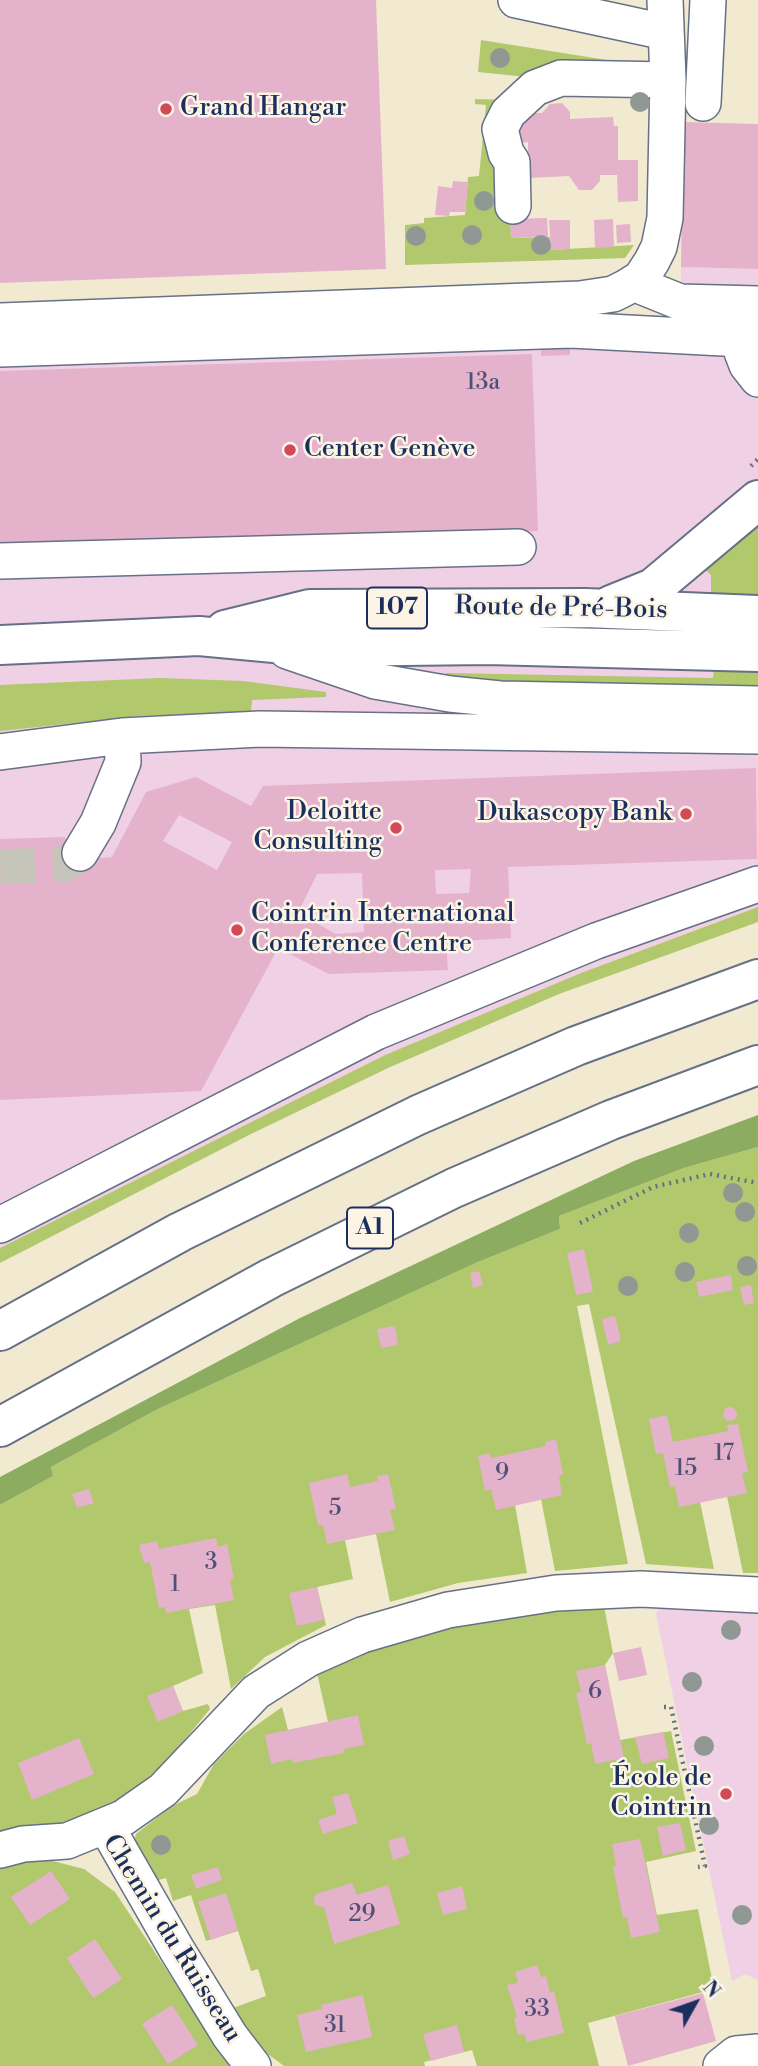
<!DOCTYPE html>
<meta charset="utf-8">
<style>
body{margin:0}
#map{position:relative;width:758px;height:2066px;overflow:hidden;background:#f1ead0;font-family:"Libre Bodoni",serif}
canvas{display:block}
.north{position:absolute;left:660px;top:1968px;width:70px;height:70px;-webkit-text-stroke:5px #fcf5e5;paint-order:stroke;rotate:50deg;font-size:19px;font-weight:700;line-height:28px;text-align:center;color:#1b2f5e}
.north::after{content:'';display:block;margin:auto;width:24px;height:32px;background:#1b2f5e;clip-path:polygon(50% 0,100% 100%,50% 72%,0 100%)}
</style>
<div id="map">
<canvas width="758" height="2066"></canvas>
<div class="north">N</div>
</div>
<script>
const context = document.querySelector('canvas').getContext('2d');
context.lineJoin = 'round';
function fill(path, color) { context.fillStyle = color; context.fill(path, 'evenodd'); }
const poly = rows => new Path2D(rows.map(r => 'M' + r).join(''));
function stroke(path, color, width, dash) { context.strokeStyle = color; context.lineWidth = width; context.lineCap = dash ? 'butt' : 'round'; context.setLineDash(dash || []); context.stroke(path); }
function drawText(font, color, halo, rows, align = 'center') {
  context.font = font + ' "Libre Bodoni",serif'; context.lineWidth = 5; context.setLineDash([]); context.textBaseline = 'middle'; context.strokeStyle = halo; context.fillStyle = color; for (const [text, x, y, turn = 0] of rows) {
    context.save(); context.translate(x, y); context.rotate((+turn || 0) * Math.PI / 180); context.textAlign = isNaN(turn) ? turn : align; if (halo) context.strokeText(text, 0, 0); context.fillText(text, 0, 0); context.restore();
  }
}
const built = poly([
 [681,267,758,269,758,907,581,973,385,1055,0,1248,0,337,680,315],
 [662,1604,758,1614,758,1980,745,1974,732,1981,656,1614]
]);
const green = poly([
 [481,40,607,60,604,65,527,77,478,72],
 [475,99,509,100,501,161,500,212,511,223,511,238,550,237,551,250,634,245,625,258,405,265,405,225,424,223,424,218,465,215,468,177,479,176,486,105,475,104],
 [758,523,758,597,711,595,711,575,705,569],
 [714,668,758,671,758,689,585,687,445,678,446,673,713,678],
 [160,678,243,681,326,692,326,697,252,700,251,712,140,716,0,731,0,685],
 [758,907,758,922,559,994,388,1068,249,1135,0,1263,0,1248,385,1055,581,973],
 [758,1147,758,1573,743,1573,727,1496,700,1502,714,1569,646,1564,589,1304,577,1306,628,1564,555,1571,541,1499,515,1505,527,1573,458,1583,390,1602,376,1534,345,1540,353,1579,317,1587,326,1625,265,1657,231,1689,215,1605,189,1609,203,1673,173,1686,183,1711,208,1704,210,1709,168,1760,133,1791,96,1812,53,1827,0,1837,0,1505,53,1476,51,1467,158,1409,478,1262,560,1229,559,1216,684,1168],
 [604,1606,613,1653,605,1665,620,1740,671,1731,696,1851,646,1862,657,1915,698,1909,714,1989,588,2023,599,2066,477,2066,472,2050,424,2062,425,2066,284,2066,261,2049,233,2008,266,1996,258,1969,251,1971,238,1931,206,1941,191,1895,173,1901,166,1878,155,1881,134,1841,136,1834,172,1806,197,1794,214,1764,244,1734,282,1707,288,1730,328,1722,317,1673,369,1651,451,1625],
 [45,1859,84,1869,115,1892,230,2066,0,2066,0,1868,12,1863]
]);
const forest = poly([
 [758,1115,758,1147,684,1168,559,1216,560,1229,478,1262,158,1409,51,1467,53,1476,0,1505,0,1477,300,1318,634,1161]
]);
const building = poly([
 [0,0,376,0,386,269,0,283],
 [562,103,570,112,570,119,613,117,614,126,618,126,618,160,638,160,638,201,618,202,617,175,600,175,600,181,592,190,579,190,569,176,528,178,528,142,519,143,518,113,542,113,550,104],
 [683,122,758,124,758,269,681,267],
 [453,181,468,182,465,212,450,212,449,216,435,215,438,186,452,188],
 [547,218,548,237,511,238,510,219],
 [613,219,614,247,595,248,594,220],
 [549,220,570,220,570,249,551,250],
 [630,224,631,242,617,243,616,225],
 [570,343,570,355,541,356,541,344],
 [532,354,538,531,0,548,0,371],
 [756,768,757,859,508,867,511,938,446,942,448,970,329,974,278,948,201,1091,0,1100,0,839,64,837,86,859,112,857,146,792,196,777,251,806,263,786],
 [179,815,232,842,217,870,163,841],
 [471,869,469,893,436,894,435,870],
 [362,873,364,932,336,934,298,913,317,874],
 [584,1249,593,1292,576,1295,567,1253],
 [479,1271,483,1285,473,1288,470,1273],
 [731,1275,733,1290,699,1297,696,1282],
 [751,1285,754,1303,744,1305,740,1287],
 [615,1316,621,1341,608,1345,602,1319],
 [395,1326,398,1345,381,1348,377,1329],
 '723 1414a7 7 0 1 1 14 0a7 7 0 1 1-14 0Z',
 [667,1415,673,1442,728,1431,727,1425,738,1424,748,1472,742,1473,747,1493,679,1507,675,1486,670,1487,663,1453,656,1454,649,1419],
 [556,1439,563,1474,559,1476,562,1495,496,1510,491,1489,485,1491,478,1456,489,1453,491,1458,546,1446,545,1442],
 [347,1474,350,1487,378,1481,377,1476,388,1474,396,1509,390,1510,395,1530,327,1544,323,1525,318,1525,309,1483],
 [89,1489,94,1503,77,1508,72,1494],
 [216,1538,218,1547,227,1544,234,1579,230,1580,234,1600,166,1613,165,1607,159,1608,150,1562,144,1563,139,1545,157,1541,159,1549],
 [317,1587,324,1620,297,1626,289,1593],
 [641,1647,647,1675,619,1681,613,1653],
 [605,1665,624,1758,595,1764,591,1743,587,1744,576,1693,581,1692,576,1671],
 [173,1686,183,1711,158,1722,147,1696],
 [358,1715,364,1745,344,1749,344,1753,293,1763,292,1759,271,1764,265,1735],
 [663,1732,669,1758,642,1764,635,1737],
 [79,1738,94,1774,32,1800,18,1763],
 [348,1793,358,1823,323,1834,318,1820,337,1814,332,1797],
 [680,1823,686,1850,663,1856,657,1827],
 [404,1836,410,1854,393,1860,388,1841],
 [640,1839,660,1932,631,1938,627,1917,623,1918,613,1867,616,1866,612,1844],
 [218,1867,222,1880,196,1889,191,1875],
 [51,1871,70,1899,30,1925,11,1897],
 [352,1883,357,1895,388,1885,400,1924,334,1944,324,1907,315,1905,314,1899,316,1894],
 [462,1886,467,1909,443,1915,437,1893],
 [226,1893,238,1930,211,1940,198,1902],
 [95,1939,122,1979,93,1998,67,1958],
 [537,1965,541,1977,546,1976,550,1993,554,1991,564,2033,527,2042,524,2034,518,2035,514,2018,517,2017,507,1985,518,1983,515,1972],
 [703,1993,716,2041,628,2066,615,2016],
 [363,1995,372,2037,306,2052,297,2015,322,2009,321,2005],
 [172,2005,198,2045,168,2064,142,2024],
 [457,2025,464,2052,431,2061,423,2034]
]);
const minorTunnel = poly([
 [0,867,66,864,80,853]
]);
const path = poly([
 [751,466,758,459],
 [580,1223,653,1187,710,1174,758,1183],
 [664,1707,671,1707,705,1866,698,1867]
]);
const minor = poly([
 [516,0,665,32],
 [703,103,708,0],
 [513,206,512,162,506,153,500,129,508,113,535,88,561,78,668,80],
 [633,283,680,302,758,304],
 [751,318,745,328,742,352,747,365,758,379],
 [0,321,580,299,613,294,625,288,641,278,652,261,659,247,665,218,668,80,665,0],
 [0,349,571,330,742,339],
 [0,561,518,547],
 [287,651,375,681,450,694,500,699,758,704],
 [0,752,122,736,260,729,758,736],
 [80,853,98,823,123,762,122,736],
 [0,1225,376,1032,596,941,758,884],
 [106,1826,177,1950,230,2036,253,2066],
 [0,1850,23,1844,67,1841,123,1818,163,1790,256,1692,308,1659,362,1635,448,1610,556,1593,641,1589,758,1595],
 [721,2066,736,2054,758,2052]
]);
const major = poly([
 [611,605,653,588,758,500],
 [225,630,310,609,585,608,758,615],
 [0,645,199,636,317,647,488,645,758,652]
]);
const highway = poly([
 [0,1331,180,1232,418,1115,576,1046,758,979],
 [0,1427,271,1278,454,1188,611,1120,758,1065]
]);
const trees = [
 [500,58],
 [640,102],
 [484,201],
 [472,235],
 [416,236],
 [541,245],
 [733,1193],
 [745,1212],
 [689,1233],
 [747,1266],
 [685,1272],
 [628,1286],
 [731,1630],
 [692,1682],
 [704,1746],
 [709,1825],
 [161,1845],
 [742,1915]
];
const markers = [
 [166,109,7,"#d1495b"],
 [290,450,7,"#d1495b"],
 [686,814,7,"#d1495b"],
 [396,828,7,"#d1495b"],
 [237,930,7,"#d1495b"],
 [726,1794,7,"#d1495b"]
];
const numberNames = [
 ["13a",483,383],
 ["17",724,1454],
 ["15",686,1469],
 ["9",502,1474],
 ["5",335,1509],
 ["3",211,1563],
 ["1",175,1585],
 ["6",595,1692],
 ["29",362,1915],
 ["33",537,2010],
 ["31",335,2026]
];
const shields = [
 [397,608,60],
 [370,1228,46]
];
const shieldNames = [
 ["107",397,608],
 ["A1",370,1228]
];
const poiNames = [
 ["Grand Hangar",180,109],
 ["Center Genève",304,450],
 ["Deloitte",382,813,"right"],
 ["Consulting",382,843,"right"],
 ["Dukascopy Bank",672,814,"right"],
 ["Cointrin International",251,915],
 ["Conference Centre",251,945],
 ["École de",712,1779,"right"],
 ["Cointrin",712,1809,"right"]
];
const streetNames = [
 ["Route de Pré-Bois",561,609,1],
 ["Chemin du Ruisseau",171,1939,58]
];
fill(built, '#f0d0e4');
fill(green, '#b1c86d');
fill(forest, '#8cac60');
fill(building, '#e5b2cc');
stroke(minorTunnel, '#c6c5b9', 35, [35, 18]);
stroke(minor, '#667086', 38);
stroke(major, '#667086', 42);
stroke(highway, '#667086', 42);
stroke(path, '#667086', 4.5, [2, 5]);
stroke(minor, '#fff', 35);
stroke(major, '#fff', 38);
stroke(highway, '#fff', 38);
context.fillStyle = '#909894';
for (const [x, y] of trees) { context.beginPath(); context.arc(x, y, 10, 0, 2 * Math.PI); context.fill(); }
for (const [x, y, r, color] of markers) { const dot = new Path2D(); dot.arc(x, y, r, 0, 2 * Math.PI); context.fillStyle = color; context.fill(dot); stroke(dot, '#fcf5e5', 2.5); }
drawText('23px', '#4e507a', null, numberNames);
for (const [x, y, w] of shields) { const box = new Path2D(); box.roundRect(x - w / 2, y - 20.5, w, 41, 5); context.fillStyle = '#fcf5e5'; context.fill(box); stroke(box, '#1b2f5e', 2); }
drawText('bold 24px', '#1b2f5e', null, shieldNames);
drawText('26px', '#1b2f5e', '#fcf5e5', poiNames, 'left');
drawText('26px', '#1b2f5e', '#fcf5e5', streetNames);
</script>
